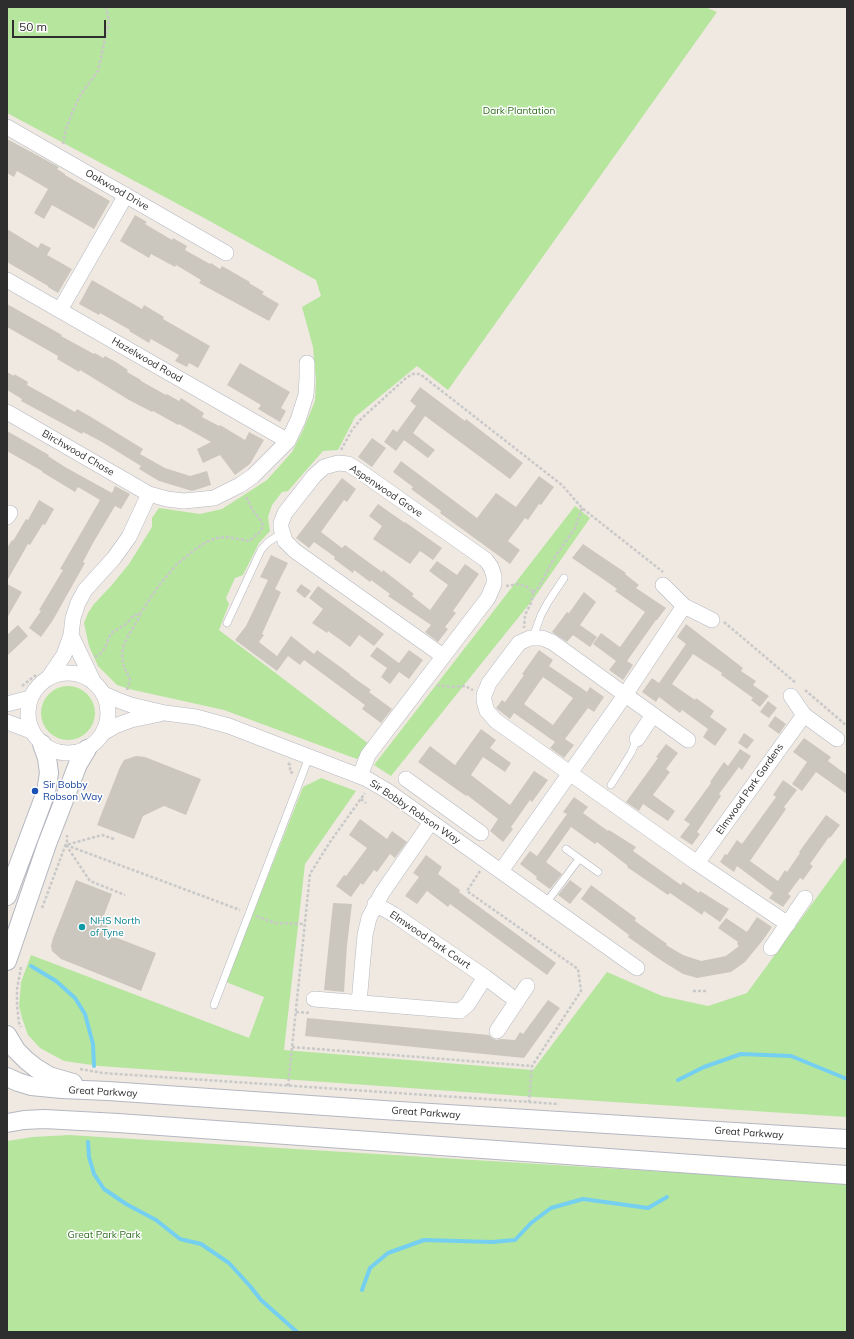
<!DOCTYPE html>
<style>
body{margin:0}
#map{position:relative;width:854px;height:1339px;overflow:hidden;background:#efe9e1;font-family:Mulish,sans-serif}
canvas{display:block}
.frame{position:absolute;inset:0;border:8px solid #2e2e2e;pointer-events:none}
.scale{position:absolute;left:12px;top:20px;width:94px;height:18px;box-sizing:border-box;border:2px solid #2e2e2e;border-top:0;padding-left:5px;font-size:12px;line-height:14px;white-space:nowrap;color:#2e2e2e;-webkit-text-stroke:3px #fff;paint-order:stroke}
</style>
<div id="map">
<canvas width="854" height="1339"></canvas>
<div class="frame"></div>
<div class="scale">50 m</div>
</div>
<script>
const context = document.querySelector('canvas').getContext('2d');
context.lineJoin = 'round';
function fill(path, color) { context.fillStyle = color; context.fill(path, 'evenodd'); }
const poly = rows => new Path2D(rows.map(r => 'M' + r).join(''));
function stroke(path, color, width, dash) { context.strokeStyle = color; context.lineWidth = width; context.lineCap = dash ? 'butt' : 'round'; context.setLineDash(dash || []); context.stroke(path); }
function drawText(font, color, halo, rows, align = 'center') {
  context.font = font + ' Mulish,sans-serif'; context.lineWidth = 3; context.setLineDash([]); context.textBaseline = 'middle'; context.strokeStyle = halo; context.fillStyle = color; for (const [text, x, y, turn = 0] of rows) {
    context.save(); context.translate(x, y); context.rotate((+turn || 0) * Math.PI / 180); context.textAlign = isNaN(turn) ? turn : align; if (halo) context.strokeText(text, 0, 0); context.fillText(text, 0, 0); context.restore();
  }
}
const green = poly([
 [7,7,705,7,717,12,448,390,417,366,355,417,338,450,323,451,288,491,282,492,272,505,268,517,270,531,259,543,243,575,235,578,226,598,229,604,219,630,369,744,357,759,224,710,129,689,117,685,98,666,89,646,84,623,88,613,94,604,111,586,129,564,152,527,152,518,159,508,200,514,222,509,267,480,292,452,303,430,315,401,316,381,313,347,302,307,321,296,316,280,206,219,7,113],
 [575,506,590,518,534,598,391,776,374,765],
 '41 713a27 27 0 1 1 54 0a27 27 0 1 1-54 0Z',
 [321,778,356,791,305,864,284,1050,533,1070,607,972,662,996,708,1006,747,993,847,856,847,1117,536,1097,99,1066,64,1061,40,1048,28,1035,22,1018,19,1006,21,982,31,955,249,1038,264,997,226,982,303,787],
 [69,1135,847,1183,847,1332,7,1332,7,1141,33,1137]
]);
const stream = poly([
 [31,966,56,981,75,998,85,1014,93,1044,94,1066],
 [678,1080,704,1067,741,1054,791,1056,847,1079],
 [88,1142,89,1157,94,1174,104,1189,126,1204,156,1220,180,1239,201,1244,229,1263,250,1286,261,1300,297,1332],
 [362,1290,370,1268,388,1253,424,1240,492,1242,515,1240,531,1223,551,1208,583,1199,648,1208,667,1197]
]);
const building = poly([
 [7,139,59,167,57,169,65,174,65,175,110,201,94,229,52,205,44,219,34,213,48,189,17,171,14,177,7,173],
 [135,215,147,222,145,224,172,240,173,238,187,246,185,250,210,264,211,263,220,269,222,266,250,282,249,283,264,292,262,294,279,304,269,321,199,283,201,280,176,265,175,267,151,254,149,258,120,241],
 [7,229,38,248,41,243,51,248,47,255,72,269,58,293,48,287,48,286,7,262],
 [92,280,142,309,144,305,164,317,163,319,210,346,198,368,189,363,187,367,175,361,179,355,151,339,149,343,129,331,130,330,100,313,99,315,79,304],
 [7,304,62,335,61,336,94,354,95,353,103,358,105,356,116,362,128,370,127,372,141,380,141,381,166,395,167,394,179,401,181,398,204,413,202,417,219,426,220,425,245,440,249,432,264,440,250,464,235,475,220,455,203,463,197,449,211,442,179,424,178,425,153,411,152,412,129,400,80,370,79,372,57,359,58,356,7,327],
 [240,363,290,392,281,408,286,411,280,422,258,409,261,405,227,385],
 [7,372,14,376,14,374,28,382,27,385,54,400,75,412,77,409,91,417,143,449,140,454,165,468,190,476,207,471,211,485,192,491,159,481,139,469,141,466,102,442,83,432,82,434,21,401,22,399,7,390],
 [420,387,465,421,466,419,523,463,510,479,425,416,413,433,435,450,428,458,404,440,396,451,384,442,393,429,397,432,416,406,410,401],
 [7,431,49,455,48,456,65,467,112,493,115,486,130,494,121,509,115,506,93,543,83,562,85,563,53,620,41,637,29,628,41,611,39,610,63,570,60,569,100,500,78,487,75,492,42,472,42,471,7,451],
 [372,438,386,448,372,467,358,457],
 [401,461,477,518,496,493,516,507,539,476,554,487,541,505,539,504,528,520,525,518,508,541,520,550,510,564,440,513,441,511,411,489,413,487,393,472],
 [342,478,356,489,347,502,344,500,321,532,342,548,345,545,382,572,383,570,414,594,412,596,430,610,448,585,429,571,437,561,457,575,465,564,479,574,453,611,456,613,445,627,448,629,438,642,425,632,431,625,388,596,390,594,371,580,370,582,354,570,353,573,334,559,335,557,314,542,309,548,296,538],
 [39,500,54,509,45,525,43,524,30,545,28,544,7,581,7,548,12,540,13,541,26,519,28,520],
 [378,504,405,523,405,522,442,548,433,560,420,551,410,564,373,539,382,526,369,516],
 [583,544,626,573,625,574,639,585,636,588,666,608,657,620,656,620,627,661,633,665,623,680,609,670,616,661,593,644,601,633,620,647,645,612,615,591,617,589,603,579,572,558],
 [271,555,288,563,275,589,281,592,262,634,264,635,259,642,277,656,291,636,314,654,317,650,350,674,350,675,371,690,369,692,392,709,381,723,362,709,365,705,304,660,300,665,288,656,277,671,235,640,246,626,268,580,260,577],
 [7,584,22,592,7,618],
 [301,584,311,591,305,598,296,591],
 [318,586,384,634,374,646,359,635,350,647,328,631,327,633,312,623,323,609,309,598],
 [584,592,596,602,580,625,597,637,590,647,573,635,567,642,552,632,567,612,569,613],
 [686,624,743,668,741,671,756,681,753,685,769,696,760,707,751,700,753,698,721,675,722,673,693,654,672,684,695,700,696,698,714,711,710,717,727,729,715,746,703,737,708,729,682,710,680,713,659,697,656,702,642,692,652,678,659,683,686,644,677,637],
 [18,625,28,636,7,656,7,635],
 [377,647,399,663,409,650,423,660,409,679,399,672,390,684,381,677,387,668,370,656],
 [539,650,553,660,549,666,587,692,590,687,604,697,594,712,588,708,565,739,574,745,564,758,550,748,555,742,514,713,510,719,496,708,502,700,505,702,524,675,522,674],
 [543,677,573,698,553,725,524,704],
 [768,701,777,708,769,718,760,712],
 [775,716,786,724,779,734,768,726],
 [481,729,496,740,490,748,511,763,505,772,483,757,471,775,510,805,534,771,548,780,532,802,530,800,511,827,513,829,503,842,490,831,498,819,467,795,466,796,418,762,430,746,455,765],
 [744,733,754,740,747,749,738,743],
 [804,738,831,757,828,761,847,775,847,794,816,772,802,791,792,784,807,762,793,752],
 [666,744,678,753,666,769,670,772,653,795,675,811,668,821,643,804,639,811,626,802,658,758,656,757],
 [740,749,751,756,742,770,739,767,719,794,721,796,697,832,700,834,692,845,680,837,690,824,684,820,711,783,710,782,724,762,728,766],
 [136,756,145,757,201,779,186,815,164,806,143,816,134,839,97,825,120,767,124,760],
 [783,780,797,790,784,807,786,809,750,861,778,881,785,870,787,872,800,853,799,852,826,815,840,825,830,838,829,837,810,864,813,866,803,880,800,878,788,894,791,896,783,907,769,898,773,893,737,866,734,872,720,862,725,854,727,855,737,840,742,844,776,797,773,795],
 [574,797,588,807,583,813,608,831,609,830,636,847,633,851,681,885,683,882,699,893,700,891,729,909,720,922,704,911,702,915,670,893,668,895,627,867,628,866,597,842,595,844,571,827,546,862,562,874,550,889,536,879,537,877,520,864,530,851,537,856,567,814,563,812],
 [360,819,387,839,392,831,407,842,395,858,390,854,377,872,374,870,363,885,361,883,351,897,336,886,344,875,346,876,367,848,349,835],
 [426,855,442,867,438,874,460,890,459,892,556,963,547,975,450,904,448,907,427,891,417,904,405,896,419,877,413,873],
 [76,880,112,894,103,918,112,936,156,953,141,991,61,959,52,951,51,946,53,938],
 [570,880,582,889,570,904,558,895],
 [591,885,636,918,635,921,667,944,666,945,683,955,701,961,726,956,739,946,737,944,738,942,718,928,726,918,747,932,757,917,772,927,763,940,745,962,731,972,697,978,683,974,662,961,628,937,629,935,581,899],
 [333,903,352,904,347,945,344,992,324,990],
 [548,1000,560,1008,524,1058,305,1036,307,1018,489,1035,492,1038,496,1040,501,1039,515,1040,520,1032,523,1034]
]);
const path = poly([
 [63,144,66,129,72,113,81,94,98,71,109,21,106,7],
 [341,450,352,430,361,419,406,378,412,374,420,374,562,485,582,508,663,572],
 [506,586,519,584,527,587,533,592,532,601,525,615,524,628],
 [533,592,539,587,553,560,575,528,582,508],
 [724,622,796,683],
 [95,657,100,654,105,648,111,633,125,625,134,615,140,614,157,588,176,565,193,551,206,542,217,538,227,537,249,541,259,533,263,527,262,522,254,512,246,497],
 [437,685,451,687,465,686,473,690],
 [22,686,36,675],
 [127,690,130,679,124,667,122,657,123,647,128,636,139,618,140,614],
 [805,690,847,726],
 [288,763,290,765,290,772,294,773],
 [361,799,366,803],
 [114,839,102,835,66,845,90,881,125,895],
 [66,845,240,910],
 [480,871,467,891,578,969,581,991,532,1066,529,1102],
 [42,908,67,841,67,835],
 [256,916,275,923,305,924],
 [21,967,17,989,17,1005,19,1023,21,1027],
 [693,991,707,991],
 [296,1012,311,1013],
 [292,1047,532,1066],
 [80,1069,103,1073,559,1104],
 [288,1086,310,874,330,842,365,793]
]);
const service = poly([
 [227,623,261,550,267,543,282,533],
 [533,637,541,615,548,602,564,578],
 [611,785,631,753,637,739],
 [566,849,598,872],
 [546,903,579,859],
 [214,1005,309,757]
]);
const minor = poly([
 [7,127,226,253],
 [7,280,288,441],
 [60,310,126,195],
 [7,412,149,494,167,499,184,501,214,498,240,485,253,476,288,441,298,420,306,395,307,378,307,363],
 [7,517,10,513],
 [663,585,684,606,712,620],
 [71,635,94,683],
 '28 713a40 40 0 1 1 80 0a40 40 0 1 1-80 0Z',
 [49,677,64,655,71,635,73,618,78,603,85,590,114,558,129,537,149,494],
 [104,694,120,701,131,705,165,713,196,717,229,726,367,779,389,792,637,968],
 [791,696,804,715,837,739],
 [7,704,30,698],
 [7,722,31,731],
 [103,733,115,726,131,720,160,714],
 [637,739,653,715],
 [688,740,552,642,542,638,530,638,519,643,489,683,484,695,484,701,487,711,496,721,697,863,788,924],
 [360,776,368,755,488,598,494,584,494,576,491,567,486,560,358,470,348,464,338,463,324,467,314,476,285,513,281,523,281,528,285,541,295,551,443,656],
 [406,779,481,833],
 [697,863,804,715],
 [501,871,625,695,684,606],
 [375,904,393,914,485,977,517,1001],
 [771,948,805,898],
 [314,999,460,1011,468,1004,485,977],
 [359,1003,365,935,369,918,382,893,431,822],
 [497,1031,527,986]
]);
const tertiary = poly([
 [7,896,46,792,49,773,47,758,42,744],
 [7,961,47,844,78,764,87,749],
 [7,1035,16,1050,26,1060,36,1068,49,1076,73,1083],
 [7,1077,18,1082,31,1086,62,1089,108,1091,383,1110,847,1139],
 [7,1123,24,1120,44,1119,118,1123,847,1175]
]);
const markers = [
 [35,791,4,"#1a4fb4"],
 [82,927,4,"#0f9aa8"]
];
const parkNames = [
 ["Dark Plantation",519,111],
 ["Great Park Park",104,1235]
];
const streetNames = [
 ["Oakwood Drive",117,190,30],
 ["Hazelwood Road",147,360,30],
 ["Birchwood Chase",78,453,30],
 ["Aspenwood Grove",386,491,34],
 ["Elmwood Park Gardens",750,789,-55],
 ["Sir Bobby Robson Way",415,812,34],
 ["Elmwood Park Court",430,940,34],
 ["Great Parkway",103,1092,3],
 ["Great Parkway",426,1113,4],
 ["Great Parkway",749,1133,4]
];
const transitNames = [
 ["Sir Bobby",43,785],
 ["Robson Way",43,797]
];
const cultureNames = [
 ["NHS North",90,921],
 ["of Tyne",90,933]
];
fill(green, '#b6e59e');
stroke(stream, '#75cff0', 4);
fill(building, '#cbc7bf');
stroke(service, '#b4b7c1', 8);
stroke(minor, '#b4b7c1', 16);
stroke(tertiary, '#b4b7c1', 20);
stroke(path, '#c9c9c9', 2.5, [3, 2]);
stroke(service, '#fff', 7);
stroke(minor, '#fff', 15);
stroke(tertiary, '#fff', 18);
for (const [x, y, r, color] of markers) { const dot = new Path2D(); dot.arc(x, y, r, 0, 2 * Math.PI); context.fillStyle = color; context.fill(dot); stroke(dot, '#fff', 1.5); }
drawText('10px', '#2c6e1b', '#fff', parkNames);
drawText('10px', '#2e2e2e', '#fff', streetNames);
drawText('10px', '#164399', '#fff', transitNames, 'left');
drawText('10px', '#0d838f', '#fff', cultureNames, 'left');
</script>
